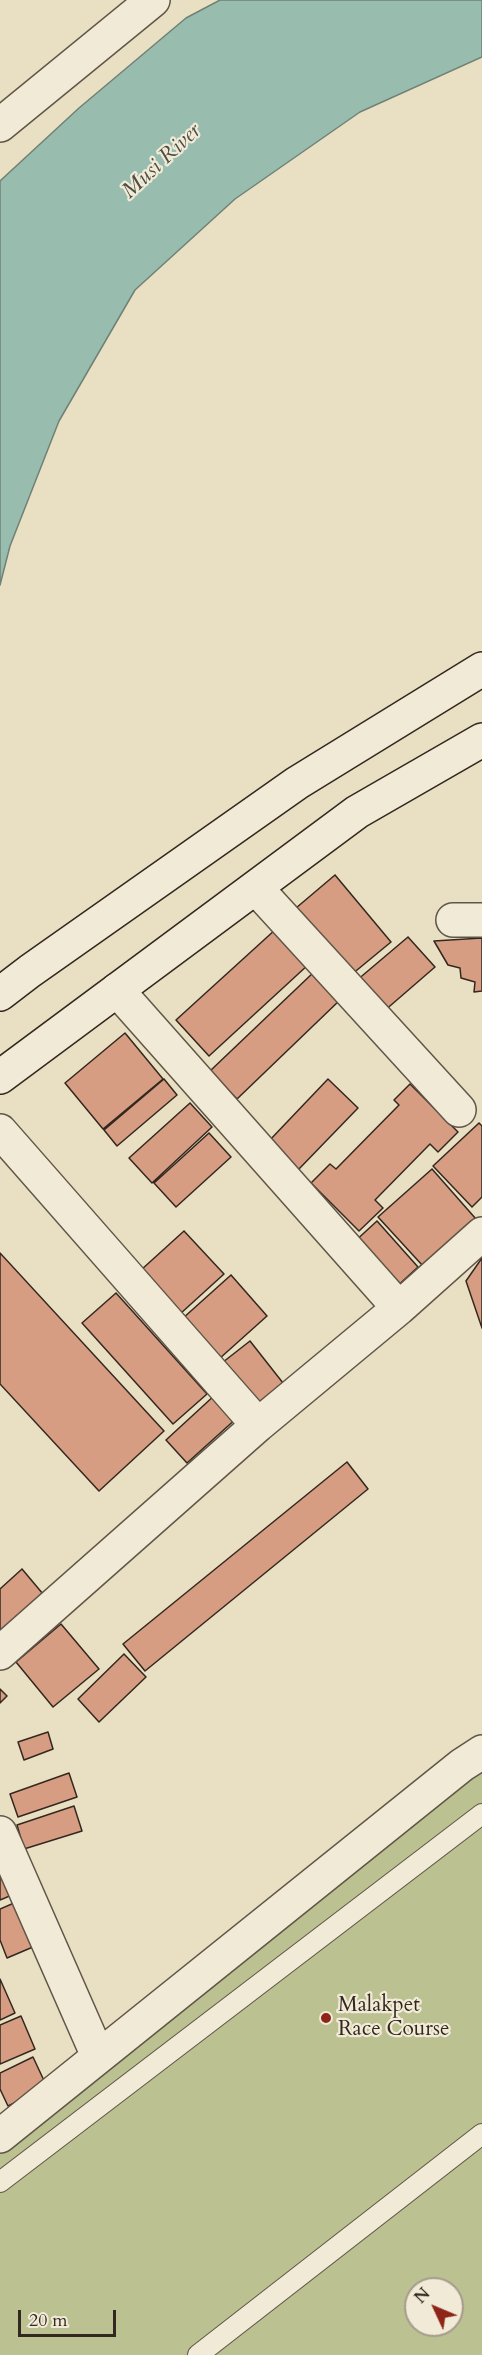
<!DOCTYPE html>
<style>
body{margin:0}
#map{position:relative;width:482px;height:2355px;overflow:hidden;background:#e9dfc2;font-family:Cardo,serif}
canvas{display:block}
.north{position:absolute;left:404px;top:2277px;width:60px;height:60px;box-sizing:border-box;background:#f1ead7;border:2px solid #a59c8d;border-radius:50%;rotate:314deg;font-size:16px;font-weight:700;line-height:24px;text-align:center;color:#33281f}
.north::after{content:'';display:block;margin:auto;width:21px;height:27px;background:#8f2418;clip-path:polygon(50% 0,100% 100%,50% 72%,0 100%)}
.scale{position:absolute;left:18px;top:2310px;width:98px;height:27px;box-sizing:border-box;border:3px solid #33281f;border-top:0;padding-left:8px;font-size:18px;line-height:21px;white-space:nowrap;color:#33281f;-webkit-text-stroke:4px #f1ead7;paint-order:stroke}
</style>
<div id="map">
<canvas width="482" height="2355"></canvas>
<div class="north">N</div>
<div class="scale">20 m</div>
</div>
<script>
const context = document.querySelector('canvas').getContext('2d');
context.lineJoin = 'round';
function fill(path, color) { context.fillStyle = color; context.fill(path, 'evenodd'); }
const poly = rows => new Path2D(rows.map(r => 'M' + r).join(''));
function stroke(path, color, width, dash) { context.strokeStyle = color; context.lineWidth = width; context.lineCap = dash ? 'butt' : 'round'; context.setLineDash(dash || []); context.stroke(path); }
function drawText(font, color, halo, rows, align = 'center') {
  context.font = font + ' Cardo,serif'; context.lineWidth = 4.5; context.setLineDash([]); context.textBaseline = 'middle'; context.strokeStyle = halo; context.fillStyle = color; for (const [text, x, y, turn = 0] of rows) {
    context.save(); context.translate(x, y); context.rotate((+turn || 0) * Math.PI / 180); context.textAlign = isNaN(turn) ? turn : align; if (halo) context.strokeText(text, 0, 0); context.fillText(text, 0, 0); context.restore();
  }
}
const green = poly([
 [482,1770,482,2355,0,2355,0,2153],
 [416,2289,452,2289,452,2325,416,2325]
]);
const water = poly([
 [220,0,482,0,482,57,360,112,235,199,135,290,59,421,10,546,0,585,0,181,79,108,186,18,220,0]
]);
const building = poly([
 [335,875,391,942,351,975,296,908,335,875],
 [276,929,309,964,209,1056,176,1020,276,929],
 [408,937,435,967,383,1012,356,981,408,937],
 [482,938,482,991,474,992,475,982,461,978,460,968,448,965,434,941,482,938],
 [315,971,341,999,237,1099,210,1071,315,971],
 [125,1033,163,1079,103,1129,65,1083,125,1033],
 [164,1079,177,1095,117,1146,104,1130,164,1079],
 [328,1079,358,1108,298,1170,268,1142,328,1079],
 [410,1084,458,1132,438,1152,430,1144,375,1200,383,1208,359,1231,311,1183,330,1164,336,1169,399,1105,394,1100,410,1084],
 [190,1103,212,1127,152,1183,129,1158,190,1103],
 [479,1123,482,1126,482,1197,472,1207,433,1166,479,1123],
 [209,1133,231,1157,176,1207,154,1183,209,1133],
 [432,1169,476,1219,423,1266,378,1217,432,1169],
 [377,1221,418,1267,393,1290,352,1244,377,1221],
 [184,1231,224,1274,180,1314,141,1270,184,1231],
 [0,1253,164,1431,99,1491,0,1384,0,1253],
 [482,1258,482,1328,466,1281,482,1258],
 [231,1275,267,1316,219,1359,182,1319,231,1275],
 [116,1293,207,1394,173,1424,82,1323,116,1293],
 [250,1341,283,1383,252,1408,218,1366,250,1341],
 [216,1394,238,1417,187,1463,166,1440,216,1394],
 [347,1462,368,1489,145,1671,123,1644,347,1462],
 [22,1569,43,1594,2,1631,0,1629,0,1589,22,1569],
 [61,1624,99,1669,53,1707,16,1662,61,1624],
 [124,1654,146,1677,99,1722,78,1699,124,1654],
 [0,1689,7,1696,0,1703,0,1689],
 [48,1732,53,1749,24,1760,18,1742,48,1732],
 [69,1773,77,1797,18,1817,10,1794,69,1773],
 [74,1806,82,1831,24,1849,17,1825,74,1806],
 [0,1848,19,1892,0,1900,0,1848],
 [21,1900,40,1944,7,1958,0,1940,0,1909,21,1900],
 [0,1979,15,2013,0,2020,0,1979],
 [21,2016,35,2049,0,2064,0,2025,21,2016],
 [33,2057,47,2087,8,2106,0,2089,0,2073,33,2057]
]);
const lane = poly([
 [0,2182,482,1814],
 [198,2355,482,2134]
]);
const street = poly([
 [0,125,153,0],
 [256,888,459,1110],
 [453,920,482,920],
 [117,990,399,1308],
 [0,1131,258,1425],
 [0,1653,258,1425,399,1308,482,1234],
 [0,1833,98,2056],
 [0,2136,462,1765,482,1752]
]);
const secondary = poly([
 [0,994,30,971,297,783,482,669],
 [0,1077,357,812,482,740]
]);
const markers = [
 [326,2018,6,"#8f2418"]
];
const poiNames = [
 ["Malakpet",338,2006],
 ["Race Course",338,2030]
];
const waterNames = [
 ["Musi River",162,162,-43]
];
fill(green, '#bbc190');
fill(water, '#98bdaf');
stroke(water, '#708175', 1.5);
fill(building, '#d79d83');
stroke(building, '#33281f', 1.5);
stroke(lane, '#605648', 22);
stroke(street, '#605648', 36);
stroke(secondary, '#33281f', 36);
stroke(lane, '#f1ead7', 20);
stroke(street, '#f1ead7', 33);
stroke(secondary, '#f1ead7', 33);
for (const [x, y, r, color] of markers) { const dot = new Path2D(); dot.arc(x, y, r, 0, 2 * Math.PI); context.fillStyle = color; context.fill(dot); stroke(dot, '#f1ead7', 2); }
drawText('21px', '#33281f', '#f1ead7', poiNames, 'left');
drawText('italic 22px', '#4c4d43', '#f1ead7', waterNames);
</script>
